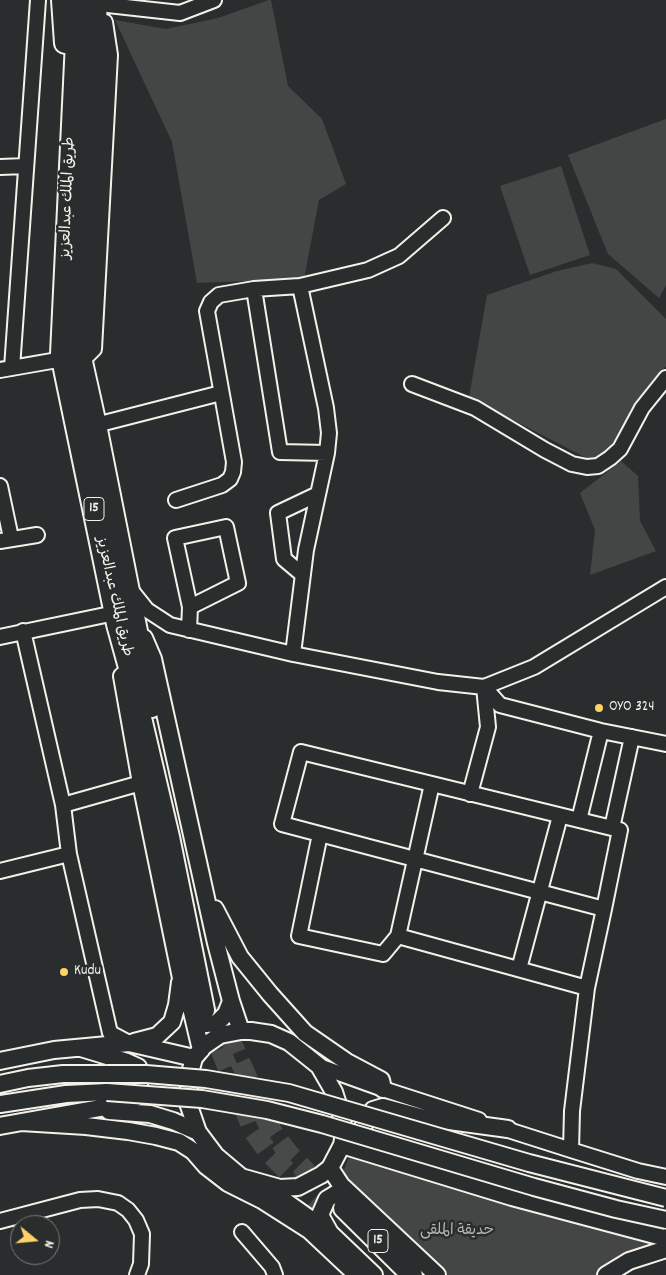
<!DOCTYPE html>
<meta charset="utf-8">
<style>
body{margin:0}
#map{position:relative;width:666px;height:1275px;overflow:hidden;background:#2a2d2e;font-family:Dekko,sans-serif}
canvas{display:block}
.north{position:absolute;left:10px;top:1215px;width:50px;height:50px;box-sizing:border-box;background:#2a2d2e;border:1px solid #7b7b78;border-radius:50%;rotate:107deg;font-size:14px;font-weight:700;line-height:20px;text-align:center;color:#f4f1e8}
.north::after{content:'';display:block;margin:auto;width:18px;height:22px;background:#ffd166;clip-path:polygon(50% 0,100% 100%,50% 72%,0 100%)}
</style>
<div id="map">
<canvas width="666" height="1275"></canvas>
<div class="north">N</div>
</div>
<script>
const context = document.querySelector('canvas').getContext('2d');
context.lineJoin = 'round';
function fill(path, color) { context.fillStyle = color; context.fill(path, 'evenodd'); }
const poly = rows => new Path2D(rows.map(r => 'M' + r).join(''));
function stroke(path, color, width, dash) { context.strokeStyle = color; context.lineWidth = width; context.lineCap = dash ? 'butt' : 'round'; context.setLineDash(dash || []); context.stroke(path); }
function drawText(font, color, halo, rows, align = 'center') {
  context.font = font + ' Dekko,"Playpen Sans Arabic",sans-serif'; context.lineWidth = 5; context.setLineDash([]); context.textBaseline = 'middle'; context.strokeStyle = halo; context.fillStyle = color; for (const [text, x, y, turn = 0] of rows) {
    context.save(); context.translate(x, y); context.rotate((+turn || 0) * Math.PI / 180); context.textAlign = isNaN(turn) ? turn : align; if (halo) context.strokeText(text, 0, 0); context.fillText(text, 0, 0); context.restore();
  }
}
const green = poly([
 [269,0,271,0,288,86,322,119,346,184,319,200,304,279,197,283,172,142,115,20,166,29,218,18],
 [666,119,666,285,659,298,608,254,568,155],
 [561,166,590,255,530,275,500,186],
 [592,263,616,269,666,319,666,366,631,409,620,436,594,462,469,397,487,295,557,271],
 [621,461,638,476,640,521,656,551,590,575,595,530,580,493],
 [349,1157,654,1244,626,1254,602,1269,596,1275,441,1275,341,1177]
]);
const highwayTunnel = poly([
 [216,1007,266,1120,274,1134,290,1155,308,1173],
 [209,1021,253,1131,269,1153,335,1218]
]);
const minor = poly([
 [108,5,180,13,214,0],
 [0,167,26,166],
 [254,289,280,452,327,453],
 [82,361,94,349,110,55,105,22],
 [12,368,38,0],
 [0,370,63,359],
 [412,384,475,408,545,450,572,464,587,467,598,466,610,458,620,449,642,408,666,378],
 [96,425,221,393],
 [0,486,11,538],
 [176,500,222,485,230,479,233,472,234,462,207,311,211,302,219,295,254,289,300,286,368,270,399,256,443,218],
 [0,541,37,535],
 [303,575,284,559,278,513,318,494],
 [131,590,147,610,170,625,293,654,438,682,484,687,534,667,666,587],
 [189,630,190,607,238,583,226,527,175,538,190,607],
 [23,631,63,805,69,854,110,1033,129,1043],
 [0,637,115,613],
 [293,654,306,550,327,453,329,433,326,408,300,286],
 [484,687,500,705,601,731,666,744],
 [470,794,488,727,484,687],
 [63,805,141,783],
 [579,820,601,731],
 [612,828,632,737],
 [320,834,299,936,383,954,398,936,587,988],
 [0,871,69,854],
 [398,936,432,784],
 [519,969,560,816],
 [319,1066,383,1089,479,1120],
 [499,1127,571,1150,638,1171,666,1177],
 [571,1150,572,1111,587,988,604,909,620,830,301,752,282,824,604,909],
 [0,1221,80,1200,98,1199,118,1203,128,1210,136,1220,142,1234,141,1264,137,1275],
 [242,1232,272,1267,275,1275]
]);
const major = poly([
 [144,638,153,659,216,943,231,1001,241,1031],
 [122,676,141,783,181,978,192,1012,201,1050],
 [215,909,240,957,270,994,305,1033,347,1062,381,1080,383,1089],
 [192,1012,200,1020,206,1024,217,1023,226,1014,231,1001],
 [241,1031,251,1031,271,1034,289,1042,319,1066,334,1092,341,1114,344,1133,342,1145,330,1168,321,1175,298,1187,280,1188,241,1177,216,1156,198,1132,188,1103,190,1073,194,1058,204,1046,220,1035,241,1031],
 [134,1042,157,1036,172,1022,177,1005,180,982],
 [0,1061,54,1050,129,1043,194,1058],
 [0,1084,28,1078,63,1074,107,1074],
 [0,1104,66,1094,107,1092],
 [109,1111,150,1114,173,1121,198,1132],
 [21,1122,86,1126,128,1131,156,1136,179,1142,193,1151,206,1166,228,1183,262,1200,309,1230,357,1275],
 [0,1126,117,1105,137,1097,139,1086,138,1067,127,1062,81,1048],
 [342,1145,512,1197,666,1238],
 [370,1145,361,1140,364,1124,373,1110,383,1107,420,1117,508,1129],
 [330,1168,341,1185,437,1275],
 [265,1187,330,1233,374,1275],
 [330,1233,320,1215,327,1199,337,1193,355,1199],
 [606,1275,629,1261,666,1249]
]);
const highway = poly([
 [62,0,65,43],
 [78,0,61,354,117,624,130,671,169,837,204,1010],
 [97,0,80,353,96,425,152,707],
 [344,1208,412,1275]
]);
const majorBridge = poly([
 [107,1074,146,1074,206,1079,289,1093,529,1163,666,1198],
 [107,1092,202,1099,267,1110,322,1124,534,1187,616,1209,666,1220]
]);
const markers = [
 [599,708,5,"#ffd166"],
 [64,972,5,"#ffd166"]
];
const shields = [
 [94,509,20],
 [378,1241,20]
];
const shieldNames = [
 ["15",94,509],
 ["15",378,1241]
];
const streetNames = [
 ["طريق الملك عبدالعزيز",69,198,-88],
 ["طريق الملك عبدالعزيز",113,597,77]
];
const poiNames = [
 ["OYO 324",609,708],
 ["Kudu",74,972]
];
const parkNames = [
 ["حديقة الملقى",457,1232]
];
fill(green, '#444645');
stroke(highwayTunnel, '#484a4a', 20, [20, 10]);
stroke(minor, '#f4f1e8', 18);
stroke(major, '#f4f1e8', 20);
stroke(highway, '#f4f1e8', 24);
stroke(minor, '#2a2d2e', 14);
stroke(major, '#2a2d2e', 16);
stroke(highway, '#2a2d2e', 20);
stroke(majorBridge, '#f4f1e8', 20, []);
stroke(majorBridge, '#2a2d2e', 16);
for (const [x, y, r, color] of markers) { const dot = new Path2D(); dot.arc(x, y, r, 0, 2 * Math.PI); context.fillStyle = color; context.fill(dot); stroke(dot, '#2a2d2e', 2); }
for (const [x, y, w] of shields) { const box = new Path2D(); box.roundRect(x - w / 2, y - 11.5, w, 23, 4); context.fillStyle = '#2a2d2e'; context.fill(box); stroke(box, '#f4f1e8', 1); }
drawText('bold 14px', '#f4f1e8', null, shieldNames);
drawText('15px', '#f4f1e8', '#2a2d2e', streetNames);
drawText('15px', '#f4f1e8', '#2a2d2e', poiNames, 'left');
drawText('15px', '#b6b5af', '#2a2d2e', parkNames);
</script>
